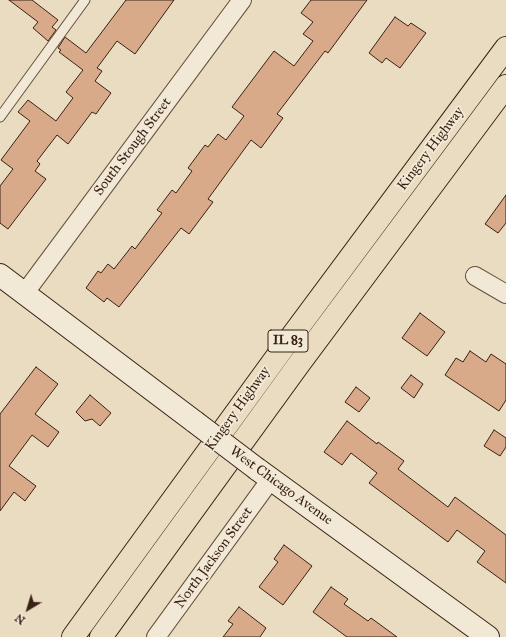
<!DOCTYPE html>
<style>
body{margin:0}
#map{position:relative;width:506px;height:637px;overflow:hidden;background:#e9dcc0;font-family:"IM FELL Great Primer",serif}
canvas{display:block}
.north{position:absolute;left:8px;top:589px;width:40px;height:40px;-webkit-text-stroke:3px #f1e8d6;paint-order:stroke;rotate:218deg;font-size:11px;font-weight:700;line-height:16px;text-align:center;color:#392113}
.north::after{content:'';display:block;margin:auto;width:14px;height:18px;background:#392113;clip-path:polygon(50% 0,100% 100%,50% 72%,0 100%)}
</style>
<div id="map">
<canvas width="506" height="637"></canvas>
<div class="north">N</div>
</div>
<script>
const context = document.querySelector('canvas').getContext('2d');
context.lineJoin = 'round';
function fill(path, color) { context.fillStyle = color; context.fill(path, 'evenodd'); }
const poly = rows => new Path2D(rows.map(r => 'M' + r).join(''));
function stroke(path, color, width, dash) { context.strokeStyle = color; context.lineWidth = width; context.lineCap = dash ? 'butt' : 'round'; context.setLineDash(dash || []); context.stroke(path); }
function drawText(font, color, halo, rows, align = 'center') {
  context.font = font + ' "IM FELL Great Primer",serif'; context.lineWidth = 4; context.setLineDash([]); context.textBaseline = 'middle'; context.strokeStyle = halo; context.fillStyle = color; for (const [text, x, y, turn = 0] of rows) {
    context.save(); context.translate(x, y); context.rotate((+turn || 0) * Math.PI / 180); context.textAlign = isNaN(turn) ? turn : align; if (halo) context.strokeText(text, 0, 0); context.fillText(text, 0, 0); context.restore();
  }
}
const building = poly([
 [9,0,32,0,58,20,52,27,56,30,48,41,33,28,38,22,9,0],
 [126,0,174,0,135,54,117,41,97,68,102,71,95,81,111,93,96,114,92,112,68,144,57,135,37,161,40,164,35,171,46,179,8,229,0,223,0,186,13,169,1,160,30,121,18,112,28,100,56,121,73,98,66,92,83,70,59,52,61,50,58,48,65,37,86,53,126,0],
 [311,0,367,0,328,53,325,51,277,114,283,118,261,148,251,140,208,199,213,202,189,234,181,228,119,307,107,298,104,302,86,288,98,271,101,273,108,264,114,269,132,246,135,249,162,213,157,210,172,190,176,193,192,171,188,168,205,145,208,147,218,134,226,140,244,116,232,107,274,51,294,66,313,41,303,34,313,22,301,13,311,0],
 [395,17,408,26,411,23,426,33,400,68,386,58,382,63,369,53,395,17],
 [506,195,506,223,498,233,485,224,506,195],
 [420,313,445,332,427,356,402,338,420,313],
 [470,351,486,362,491,354,506,364,506,400,499,411,445,375,456,358,463,362,470,351],
 [36,367,58,384,35,414,59,432,48,447,32,435,9,466,36,486,25,501,14,492,0,511,0,414,36,367],
 [411,375,423,384,414,398,401,388,411,375],
 [356,387,370,398,359,412,345,402,356,387],
 [90,395,111,413,100,426,92,419,85,421,76,412,90,395],
 [347,421,377,444,378,442,404,461,398,469,448,507,455,497,506,535,506,583,477,562,485,551,457,530,448,542,369,483,377,473,351,453,342,465,324,452,347,421],
 [494,430,506,438,506,447,500,456,484,446,494,430],
 [284,545,312,566,283,605,259,587,278,562,274,559,284,545],
 [331,587,348,599,344,604,368,621,371,618,397,637,347,637,313,612,331,587],
 [239,607,266,628,260,637,223,637,233,624,228,621,239,607]
]);
const lane = poly([
 [0,117,85,0]
]);
const street = poly([
 [475,276,506,294],
 [24,294,242,0],
 [156,637,271,479]
]);
const secondary = poly([
 [0,275,195,422],
 [257,469,488,637]
]);
const highway = poly([
 [73,637,286,344,506,48],
 [101,637,299,364,506,86]
]);
const secondaryBridge = poly([
 [195,422,257,469]
]);
const shields = [
 [288,341,40]
];
const shieldNames = [
 ["IL 83",288,341]
];
const streetNames = [
 ["South Stough Street",133,147,-53],
 ["Kingery Highway",431,149,-53],
 ["Kingery Highway",238,409,-54],
 ["West Chicago Avenue",281,486,36],
 ["North Jackson Street",214,558,-54]
];
fill(building, '#d8aa8a');
stroke(building, '#392113', 1);
stroke(lane, '#65503e', 11);
stroke(street, '#65503e', 20);
stroke(secondary, '#392113', 24);
stroke(highway, '#392113', 24);
stroke(lane, '#f1e8d6', 9);
stroke(street, '#f1e8d6', 18);
stroke(secondary, '#f1e8d6', 22);
stroke(highway, '#e9dcc0', 22);
stroke(secondaryBridge, '#392113', 24, []);
stroke(secondaryBridge, '#f1e8d6', 22);
for (const [x, y, w] of shields) { const box = new Path2D(); box.roundRect(x - w / 2, y - 11, w, 22, 3); context.fillStyle = '#f1e8d6'; context.fill(box); stroke(box, '#392113', 1); }
drawText('bold 13px', '#392113', null, shieldNames);
drawText('14px', '#392113', '#f1e8d6', streetNames);
</script>
